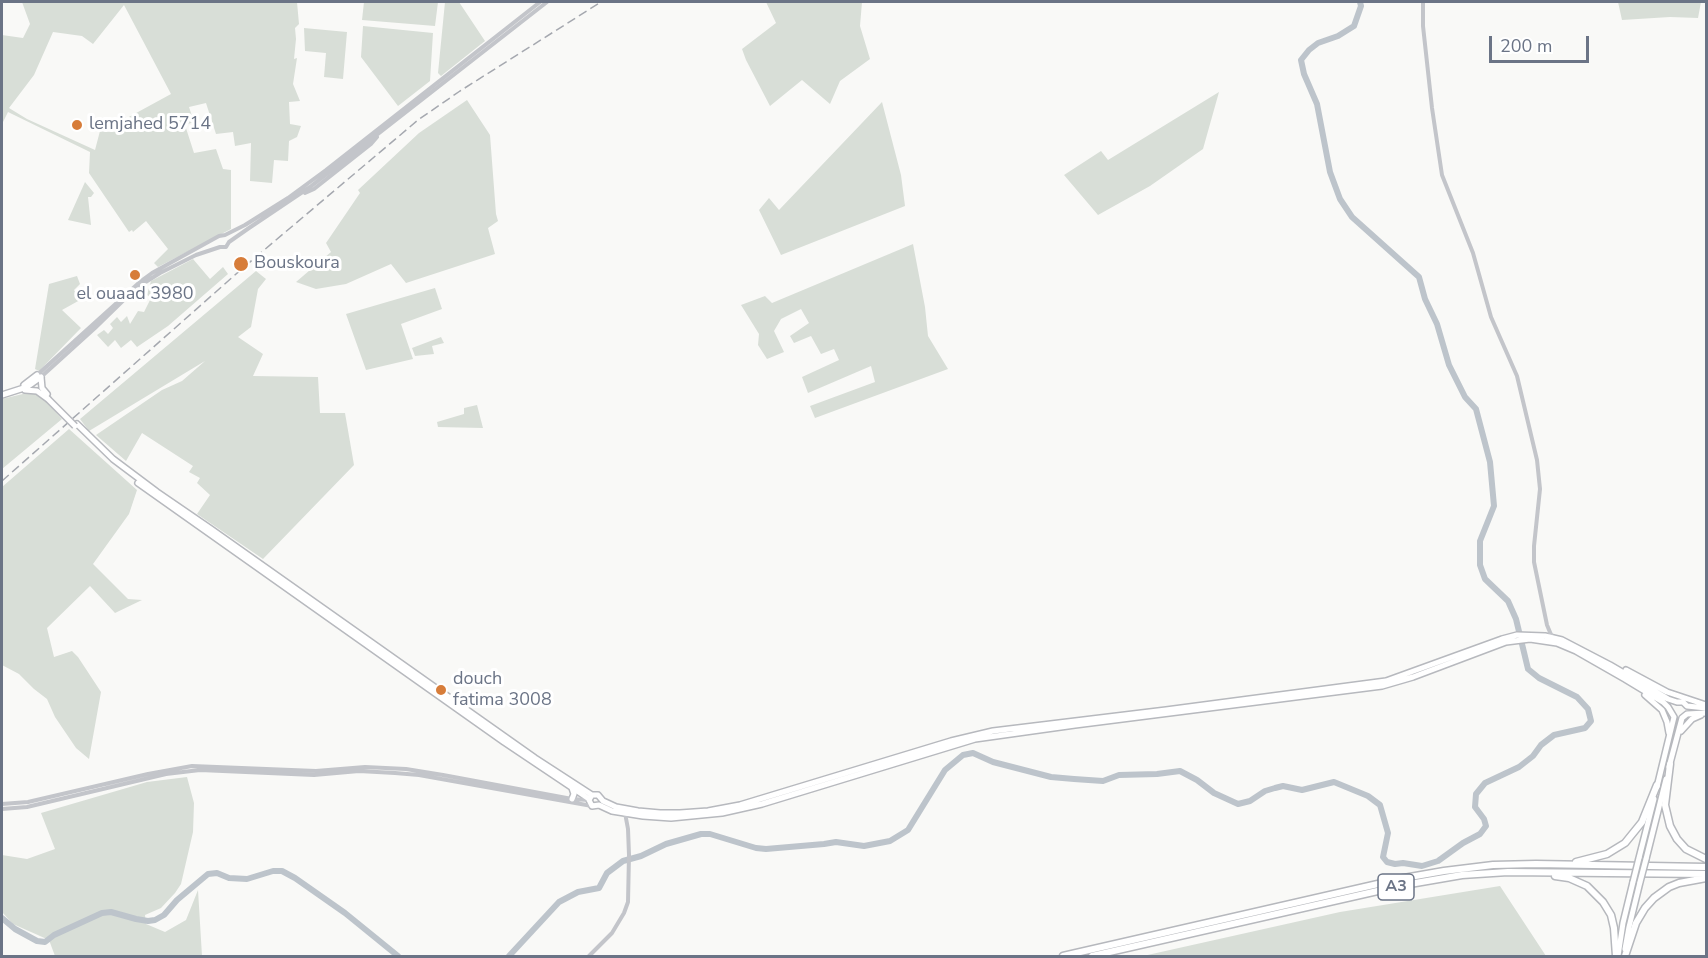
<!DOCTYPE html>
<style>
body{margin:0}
#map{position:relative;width:1708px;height:958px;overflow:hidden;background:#f9f9f7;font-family:"Nunito Sans",sans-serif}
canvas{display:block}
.frame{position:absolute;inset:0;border:3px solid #6b7486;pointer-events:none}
.scale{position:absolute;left:1489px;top:36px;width:100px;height:27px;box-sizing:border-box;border:3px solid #6b7486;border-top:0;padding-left:8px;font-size:18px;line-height:21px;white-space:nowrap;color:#6b7486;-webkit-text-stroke:4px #fff;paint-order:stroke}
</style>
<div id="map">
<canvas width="1708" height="958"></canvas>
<div class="frame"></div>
<div class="scale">200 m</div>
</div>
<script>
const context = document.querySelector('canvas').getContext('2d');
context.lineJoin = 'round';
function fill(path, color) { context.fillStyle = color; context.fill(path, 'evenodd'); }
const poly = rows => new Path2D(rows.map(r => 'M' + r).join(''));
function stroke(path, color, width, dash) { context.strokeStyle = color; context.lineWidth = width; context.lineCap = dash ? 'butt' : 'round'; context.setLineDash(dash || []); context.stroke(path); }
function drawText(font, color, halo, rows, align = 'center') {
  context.font = font + ' "Nunito Sans",sans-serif'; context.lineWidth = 6; context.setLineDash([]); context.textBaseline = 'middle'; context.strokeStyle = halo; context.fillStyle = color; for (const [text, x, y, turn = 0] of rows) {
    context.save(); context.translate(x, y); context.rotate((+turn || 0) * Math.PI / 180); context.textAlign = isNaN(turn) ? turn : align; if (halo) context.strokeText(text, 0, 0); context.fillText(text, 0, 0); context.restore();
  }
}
const green = poly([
 [22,2,297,2,299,24,295,28,296,39,294,59,297,58,293,84,300,101,289,102,290,124,301,126,297,137,289,141,288,161,274,160,272,183,250,181,251,143,235,146,233,132,216,134,206,103,189,107,194,122,185,125,194,153,216,149,223,169,231,170,231,229,158,267,154,263,168,249,146,221,133,232,132,230,129,232,89,173,90,152,8,112,2,124,2,35,23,38,30,24],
 [124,5,171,94,127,118,124,117,120,122,100,131,95,150,27,119,9,108,34,75,53,32,82,36,93,44],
 [364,2,438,2,435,26,362,20],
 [445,2,459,2,485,41,441,76,438,73],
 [766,2,862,2,860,26,870,59,840,81,830,104,802,80,770,106,746,60,742,49,776,23],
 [1618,2,1701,2,1698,18,1670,17,1622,20],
 [363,26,433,33,430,81,398,106,361,57],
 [304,28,347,32,343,79,324,77,326,53,305,51],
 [1219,92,1203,149,1150,186,1098,215,1064,175,1101,151,1108,160],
 [467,100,490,135,496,214,498,221,488,228,495,254,406,283,391,264,346,284,316,289,296,282,331,252,326,243,360,193,358,190,419,133],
 [882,102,901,175,905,206,781,255,759,210,769,198,779,210],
 [85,182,94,193,91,197,88,197,91,225,68,220],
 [913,244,925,307,928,336,948,369,815,418,810,406,875,382,871,366,808,393,802,377,839,360,834,349,821,354,811,336,794,343,790,336,809,323,801,309,781,319,774,331,784,352,767,359,758,345,759,334,741,305,765,296,772,303],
 [193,259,210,279,223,267,228,274,168,326,137,347,131,340,121,348,115,340,108,347,97,335,104,330,108,334,113,328,110,324,117,317,121,322,127,316,130,324,138,311,144,312,151,298,147,295,151,281],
 [256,271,266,279,258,289,251,327,238,337,263,354,253,376,318,377,320,413,345,413,354,465,263,559,197,514,210,495,197,483,200,478,189,472,193,466,142,433,126,461,96,435,162,390,182,381,205,361,89,431,80,419],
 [77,276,80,284,74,290,80,300,62,310,81,328,39,371,35,369,49,284],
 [435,288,442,309,401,324,413,359,366,370,346,314],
 [441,337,444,343,432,346,434,354,415,356,412,348],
 [31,392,37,393,44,399,62,419,2,469,2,399],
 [477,405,483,428,438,427,437,422,464,414,464,408],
 [69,429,137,490,129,514,93,564,128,599,142,600,115,613,90,586,47,628,54,657,72,651,78,657,101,692,89,759,76,748,55,717,47,699,34,689,19,674,2,665,2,487],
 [187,777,194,803,193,832,181,884,175,893,161,908,145,915,146,924,165,932,186,920,198,890,202,956,55,956,49,940,13,924,2,912,2,855,27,859,55,849,41,813,147,782],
 [1500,886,1546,956,1143,956,1340,912]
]);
const river = poly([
 [2,918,15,929,37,941,45,942,54,935,102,913,111,912,136,919,148,921,155,920,164,915,177,900,208,874,217,873,229,878,247,879,273,871,282,871,295,878,345,913,398,956],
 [509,956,559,902,578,892,599,888,607,873,623,861,641,856,666,844,701,834,710,834,756,848,766,849,824,844,836,842,864,846,890,841,908,830,945,770,963,755,973,753,993,762,1051,777,1074,779,1103,781,1119,775,1157,774,1180,771,1197,780,1214,793,1238,804,1250,801,1265,791,1275,788,1283,786,1302,790,1334,782,1368,796,1380,805,1388,833,1383,857,1387,862,1395,864,1403,863,1422,866,1438,861,1463,843,1480,834,1486,826,1484,819,1475,807,1476,794,1485,783,1519,767,1533,756,1541,745,1554,735,1585,728,1591,721,1588,709,1577,697,1539,678,1528,669,1516,619,1508,601,1485,579,1480,565,1480,541,1494,506,1490,462,1476,409,1465,397,1449,365,1437,324,1425,299,1419,277,1352,217,1340,199,1330,172,1317,104,1304,74,1301,60,1309,50,1318,43,1338,36,1354,26,1361,6,1360,2]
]);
const minor = poly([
 [1423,2,1423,26,1432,108,1442,175,1473,253,1491,317,1517,376,1537,460,1540,489,1534,546,1534,562,1547,625,1552,637],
 [305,193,314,189,371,144,377,137],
 [37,375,141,281,152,273,219,236,225,235,245,225,288,198,326,170,540,2],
 [41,377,95,328,136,288,160,273,196,255,220,247,226,247,229,242,249,228,310,187,547,2],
 [2,804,28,802,148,774,192,766,316,771,365,767,406,769,443,775,572,799,589,800],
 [2,809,27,807,166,774,200,770,314,775,359,771,395,773,419,775,592,806],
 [589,956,612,933,624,913,628,902,629,855,628,829,625,813]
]);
const major = poly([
 [41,377,42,388,47,394],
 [24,385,37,375],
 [25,390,37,391,48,399],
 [2,395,27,387,41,377],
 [77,424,113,459,157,492,211,529,535,758,592,795,598,795,603,801,616,807,638,811,660,813,680,813,708,811,740,805,951,741,993,731,1166,710,1386,681,1502,639,1517,635,1545,636,1562,640,1610,665,1668,699,1677,702,1683,702,1687,706,1706,708],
 [138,483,504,742,589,799],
 [1626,670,1667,692,1706,705],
 [1645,695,1662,710,1667,722,1669,733],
 [1681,731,1692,719,1701,715],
 [1669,767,1682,718,1687,714,1706,713],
 [592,795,589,800,592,806,599,805,612,811,643,816,671,818,722,813,762,804,975,739,1075,725,1382,686,1413,677,1506,642,1530,639,1557,643,1576,651,1625,679,1663,702,1668,707,1674,717,1657,787],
 [572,799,574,794,572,788],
 [1639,858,1654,799],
 [1646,859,1666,779],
 [1625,949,1629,927,1640,882],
 [1618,956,1623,923,1633,882]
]);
const highway = poly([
 [1670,764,1665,805,1670,826,1677,839,1686,849,1706,859],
 [1576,862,1607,854,1625,843,1642,822,1657,785],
 [1555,876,1569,878,1587,886,1603,902,1611,915,1614,928,1616,956],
 [1063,956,1404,878,1444,871,1493,865,1536,864,1706,867],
 [1092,956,1404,885,1462,875,1508,872,1706,874],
 [1625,956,1636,923,1645,908,1654,898,1669,887,1679,883,1706,878]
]);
const rail = poly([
 [2,481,244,267,418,120,460,91,601,2]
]);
const majorBridge = poly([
 [48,399,75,426],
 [1633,882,1639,858],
 [1640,882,1646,859]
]);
const markers = [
 [77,125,6,"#d77d3a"],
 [241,264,8,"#d77d3a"],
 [135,275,6,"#d77d3a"],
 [441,690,6,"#d77d3a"]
];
const shields = [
 [1396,887,36]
];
const shieldNames = [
 ["A3",1396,887]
];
const poiNames = [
 ["lemjahed 5714",89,125],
 ["Bouskoura",254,264],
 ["el ouaad 3980",135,295,"center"],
 ["douch",453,680],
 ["fatima 3008",453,701]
];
fill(green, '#d8ded7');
stroke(river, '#bdc4cb', 6);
stroke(major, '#b7b9be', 8);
stroke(highway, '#b6b8bd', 9);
stroke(minor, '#c3c5ca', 4);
stroke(major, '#fff', 5);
stroke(highway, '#fff', 6);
stroke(rail, '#a5a8af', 1.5, [9, 4.5]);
stroke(majorBridge, '#b7b9be', 8, []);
stroke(majorBridge, '#fff', 5);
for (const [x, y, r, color] of markers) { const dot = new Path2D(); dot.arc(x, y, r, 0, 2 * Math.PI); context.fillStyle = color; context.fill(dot); stroke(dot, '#fff', 2); }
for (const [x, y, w] of shields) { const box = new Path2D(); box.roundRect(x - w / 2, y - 13, w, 26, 4.5); context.fillStyle = '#fff'; context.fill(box); stroke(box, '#6b7486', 1.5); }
drawText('bold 16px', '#6b7486', null, shieldNames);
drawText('18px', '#6b7486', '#fff', poiNames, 'left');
</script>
